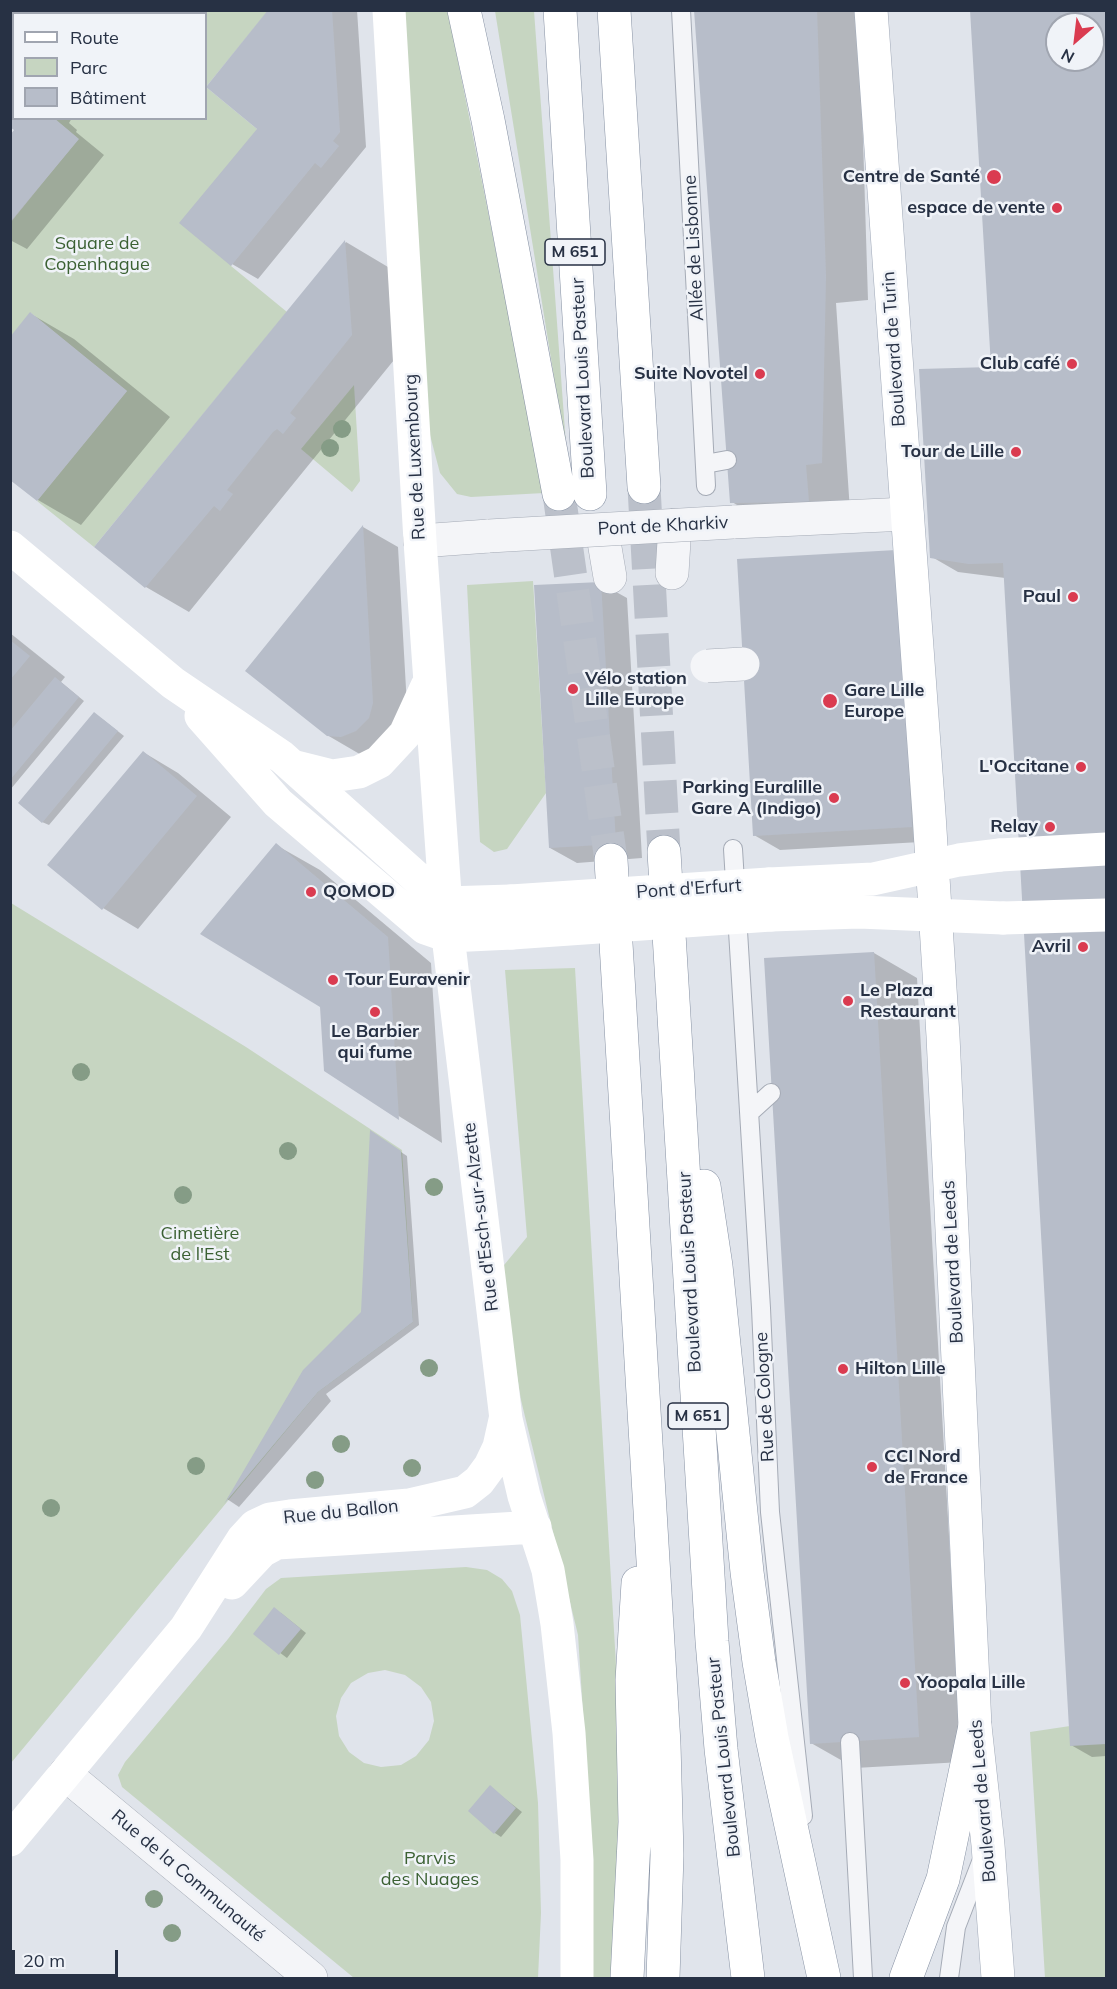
<!DOCTYPE html>
<meta charset="utf-8">
<style>
body{margin:0}
#map{position:relative;width:1117px;height:1989px;overflow:hidden;background:#e0e4eb;font-family:Mulish,sans-serif}
canvas{display:block}
.frame{position:absolute;inset:0;border:12px solid #273144;pointer-events:none}
.legend{position:absolute;left:12px;top:12px;width:195px;height:108px;box-sizing:border-box;background:#f0f3f8;border:2px solid #a0a5b0;margin:0;padding:8px 10px;list-style:none;font-size:18px;color:#273144}
.legend li{display:flex;align-items:center;gap:12px;height:30px}
.legend b{width:30px;border:2px solid #a0a5b0}
.north{position:absolute;left:1045px;top:12px;width:60px;height:60px;box-sizing:border-box;background:#f0f3f8;border:2px solid #a0a5b0;border-radius:50%;rotate:208deg;font-size:16px;font-weight:700;line-height:24px;text-align:center;color:#273144}
.north::after{content:'';display:block;margin:auto;width:21px;height:27px;background:#da3b50;clip-path:polygon(50% 0,100% 100%,50% 72%,0 100%)}
.scale{position:absolute;left:12px;top:1950px;width:106px;height:27px;box-sizing:border-box;border:3px solid #273144;border-top:0;padding-left:8px;font-size:18px;line-height:21px;white-space:nowrap;color:#273144;-webkit-text-stroke:4px #f0f3f8;paint-order:stroke}
</style>
<div id="map">
<canvas width="1117" height="1989"></canvas>
<div class="frame"></div>
<ul class="legend">
<li><b style="height:8px;background:#fff"></b>Route</li>
<li><b style="height:16px;background:#c6d5c1"></b>Parc</li>
<li><b style="height:16px;background:#b7bdc9"></b>Bâtiment</li>
</ul>
<div class="north">N</div>
<div class="scale">20 m</div>
</div>
<script>
const context = document.querySelector('canvas').getContext('2d');
context.lineJoin = 'round';
function fill(path, color) { context.fillStyle = color; context.fill(path, 'evenodd'); }
const poly = rows => new Path2D(rows.map(r => 'M' + r).join(''));
function stroke(path, color, width, dash) { context.strokeStyle = color; context.lineWidth = width; context.lineCap = dash ? 'butt' : 'round'; context.setLineDash(dash || []); context.stroke(path); }
function drawText(font, color, halo, rows, align = 'center') {
  context.font = font + ' Mulish,sans-serif'; context.lineWidth = 5; context.setLineDash([]); context.textBaseline = 'middle'; context.strokeStyle = halo; context.fillStyle = color; for (const [text, x, y, turn = 0] of rows) {
    context.save(); context.translate(x, y); context.rotate((+turn || 0) * Math.PI / 180); context.textAlign = isNaN(turn) ? turn : align; if (halo) context.strokeText(text, 0, 0); context.fillText(text, 0, 0); context.restore();
  }
}
const green = poly([
 [97,10,268,11,206,87,257,129,231,266,287,312,94,547,37,501,127,391,31,313,11,337,11,222,78,139,54,119,206,118,206,14,95,13],
 [403,11,448,11,544,493,471,497,457,494,440,473,426,420],
 [495,11,534,11,567,458],
 [354,385,360,481,352,492,301,449],
 [533,581,546,793,507,849,494,852,480,842,467,585],
 [11,903,246,1047,402,1150,413,1322,318,1392,11,1763],
 [575,968,623,1784,614,1978,593,1978,591,1839,578,1635,521,1400,500,1270,527,1237,505,970],
 [466,1567,487,1570,502,1579,512,1591,520,1615,538,1803,541,1913,538,1978,354,1978,122,1787,118,1775,125,1762,228,1639,266,1589,281,1578],
 [385,1670,405,1675,421,1687,431,1702,434,1721,429,1740,416,1756,401,1765,381,1767,364,1763,349,1752,339,1736,336,1716,341,1698,351,1683,368,1673],
 [1106,1695,1106,1978,1045,1978,1030,1732,1090,1723,1088,1696]
]);
const shadow = poly([
 [10,10,92,10,96,14,14,14,14,118,72,118,69,123,77,130,76,132,104,155,27,249,10,240,10,137,17,129,10,125],
 [270,10,357,10,366,147,258,279,232,264,259,129],
 [695,10,859,10,868,300,836,303,851,526,775,527,732,502],
 [972,10,1106,10,1106,1756,1092,1757,1071,1745,1005,578,958,572,932,557,993,370],
 [1057,24,1093,24,1093,60,1057,60],
 [346,242,388,267,394,360,189,612,146,587,96,547],
 [31,314,74,339,170,417,81,525,38,500],
 [363,527,398,547,408,724,363,756,327,735,247,671],
 [896,551,938,841,780,850,754,835],
 [600,583,627,598,642,858,577,863,550,848],
 [10,633,65,677,61,682,84,701,10,790],
 [101,718,124,736,49,825,42,822],
 [143,752,178,773,231,817,138,929,103,908],
 [276,845,320,870,431,963,442,1143,325,1070,321,1006],
 [874,953,917,978,962,1762,855,1768,811,1743],
 [377,1136,407,1156,419,1325,326,1394,331,1401,239,1507,227,1499,362,1312],
 [281,1613,306,1633,287,1658,255,1634],
 [490,1787,522,1812,501,1837,495,1833]
]);
const building = poly([
 [10,10,81,10,85,14,14,14,14,118,54,118,79,139,10,222,10,135,14,130,10,127],
 [268,10,332,10,340,132,333,141,339,146,321,168,315,163,231,266,179,223,257,129,206,87],
 [694,10,817,10,826,276,822,463,806,465,809,502,730,503],
 [970,10,1106,10,1106,1744,1070,1746,1003,563,969,564,930,558,919,369,991,367],
 [1057,24,1093,24,1093,60,1057,60],
 [345,240,352,335,290,413,296,418,283,434,277,429,273,432,227,490,233,494,220,511,214,506,145,588,94,547],
 [30,312,127,391,37,501,10,480,10,337],
 [363,525,373,703,369,718,356,731,341,737,327,736,245,671],
 [896,550,912,827,753,836,737,559],
 [601,582,616,844,549,848,534,585],
 [10,640,30,656,10,680],
 [55,677,79,697,10,780,10,731],
 [94,712,118,731,42,823,18,803],
 [143,751,197,796,102,910,47,865],
 [276,843,388,937,399,1120,324,1071,320,1007,200,934],
 [874,952,919,1737,810,1744,764,958],
 [370,1130,401,1151,413,1322,318,1392,224,1504,303,1370,361,1312],
 [274,1607,301,1629,279,1655,253,1634],
 [490,1785,516,1808,494,1834,468,1811]
]);
const highwayTunnel = poly([
 [644,487,664,852],
 [559,494,611,860]
]);
const lane = poly([
 [681,10,706,486],
 [705,464,727,460],
 [733,849,761,1308,770,1512,803,1816],
 [749,1113,771,1093],
 [850,1742,863,1978],
 [949,1978,956,1927,983,1857]
]);
const street = poly([
 [733,522,907,514],
 [602,530,610,577],
 [420,541,489,536],
 [672,573,675,525],
 [65,1774,311,1978]
]);
const secondary = poly([
 [389,10,420,541,448,936,506,1419,524,1496,548,1570,557,1624,569,1733,577,1860,577,1978],
 [10,547,173,683,282,757,445,903],
 [201,716,278,803,425,928,448,936,512,933],
 [296,767,332,776,359,772,379,762,405,734,427,686],
 [769,884,873,879,959,860,1000,855],
 [445,903,511,901],
 [771,915,859,912,1003,918],
 [232,1583,262,1551,277,1543,535,1527],
 [10,1840,186,1628,243,1539,255,1526,270,1519,290,1516,409,1505,465,1492,479,1481,490,1466,499,1447,505,1420]
]);
const primary = poly([
 [871,10,929,814,943,1036,975,1726,988,1845,998,1978]
]);
const highway = poly([
 [464,10,488,120,559,494],
 [560,10,590,494],
 [614,10,644,487],
 [664,852,712,1641,721,1749,748,1978],
 [611,860,664,1744,667,1855,663,1978],
 [704,1186,716,1266,747,1572,759,1662,772,1738,824,1978],
 [627,1978,635,1822,632,1680,638,1583],
 [906,1978,943,1879,975,1726]
]);
const streetBridge = poly([
 [489,536,733,522],
 [707,666,743,664]
]);
const secondaryBridge = poly([
 [1000,855,1106,849],
 [511,901,769,884],
 [1003,918,1106,915],
 [512,933,771,915]
]);
const trees = [
 [342,429],
 [330,448],
 [81,1072],
 [288,1151],
 [434,1187],
 [183,1195],
 [429,1368],
 [341,1444],
 [196,1466],
 [412,1468],
 [315,1480],
 [51,1508],
 [154,1899],
 [172,1933]
];
const markers = [
 [994,177,8,"#da3b50"],
 [1057,208,6,"#da3b50"],
 [1072,364,6,"#da3b50"],
 [760,374,6,"#da3b50"],
 [1016,452,6,"#da3b50"],
 [1073,597,6,"#da3b50"],
 [573,689,6,"#da3b50"],
 [830,701,8,"#da3b50"],
 [1081,767,6,"#da3b50"],
 [834,798,6,"#da3b50"],
 [1050,827,6,"#da3b50"],
 [311,892,6,"#da3b50"],
 [1083,947,6,"#da3b50"],
 [333,980,6,"#da3b50"],
 [848,1001,6,"#da3b50"],
 [375,1012,6,"#da3b50"],
 [843,1369,6,"#da3b50"],
 [872,1467,6,"#da3b50"],
 [905,1683,6,"#da3b50"]
];
const shields = [
 [575,252,60],
 [698,1416,60]
];
const shieldNames = [
 ["M 651",575,252],
 ["M 651",698,1416]
];
const poiNames = [
 ["Centre de Santé",980,177],
 ["espace de vente",1045,208],
 ["Club café",1060,364],
 ["Suite Novotel",748,374],
 ["Tour de Lille",1004,452],
 ["Paul",1061,597],
 ["Vélo station",585,679,"left"],
 ["Lille Europe",585,700,"left"],
 ["Gare Lille",844,691,"left"],
 ["Europe",844,712,"left"],
 ["L'Occitane",1069,767],
 ["Parking Euralille",822,788],
 ["Gare A (Indigo)",822,809],
 ["Relay",1038,827],
 ["QOMOD",323,892,"left"],
 ["Avril",1071,947],
 ["Tour Euravenir",345,980,"left"],
 ["Le Plaza",860,991,"left"],
 ["Restaurant",860,1012,"left"],
 ["Le Barbier",375,1032,"center"],
 ["qui fume",375,1053,"center"],
 ["Hilton Lille",855,1369,"left"],
 ["CCI Nord",884,1457,"left"],
 ["de France",884,1478,"left"],
 ["Yoopala Lille",917,1683,"left"]
];
const parkNames = [
 ["Square de",97,244],
 ["Copenhague",97,265],
 ["Cimetière",200,1234],
 ["de l'Est",200,1255],
 ["Parvis",430,1859],
 ["des Nuages",430,1880]
];
const streetNames = [
 ["Allée de Lisbonne",694,248,-93],
 ["Boulevard de Turin",894,349,-94],
 ["Boulevard Louis Pasteur",583,378,-93],
 ["Rue de Luxembourg",415,457,-93],
 ["Pont de Kharkiv",663,526,-3],
 ["Pont d'Erfurt",689,889,-4],
 ["Rue d'Esch-sur-Alzette",481,1217,-97],
 ["Boulevard de Leeds",953,1262,-93],
 ["Boulevard Louis Pasteur",690,1272,-93],
 ["Rue de Cologne",765,1397,-93],
 ["Rue du Ballon",341,1512,-6],
 ["Boulevard Louis Pasteur",724,1757,-96],
 ["Boulevard de Leeds",983,1801,-95],
 ["Rue de la Communauté",188,1876,40]
];
fill(green, '#c6d5c1');
fill(shadow, '#0003');
fill(building, '#b7bdc9');
stroke(highwayTunnel, '#bbc0ca', 33, [33, 16]);
stroke(lane, '#a5abb6', 20);
stroke(street, '#a5abb6', 34);
stroke(primary, '#9fa8b7', 34);
stroke(highway, '#8691a3', 34);
stroke(lane, '#f4f5f8', 18);
stroke(street, '#f4f5f8', 33);
stroke(secondary, '#fff', 33);
stroke(primary, '#fff', 33);
stroke(highway, '#fff', 33);
stroke(streetBridge, '#a5abb6', 34, []);
stroke(streetBridge, '#f4f5f8', 33);
stroke(secondaryBridge, '#fff', 33);
context.fillStyle = '#859c86';
for (const [x, y] of trees) { context.beginPath(); context.arc(x, y, 9, 0, 2 * Math.PI); context.fill(); }
for (const [x, y, r, color] of markers) { const dot = new Path2D(); dot.arc(x, y, r, 0, 2 * Math.PI); context.fillStyle = color; context.fill(dot); stroke(dot, '#f0f3f8', 2); }
for (const [x, y, w] of shields) { const box = new Path2D(); box.roundRect(x - w / 2, y - 13, w, 26, 4.5); context.fillStyle = '#f0f3f8'; context.fill(box); stroke(box, '#273144', 1.5); }
drawText('bold 16px', '#273144', null, shieldNames);
drawText('bold 18px', '#273144', '#f0f3f8', poiNames, 'right');
drawText('18px', '#3b6133', '#f0f3f8', parkNames);
drawText('18px', '#273144', '#f0f3f8', streetNames);
</script>
